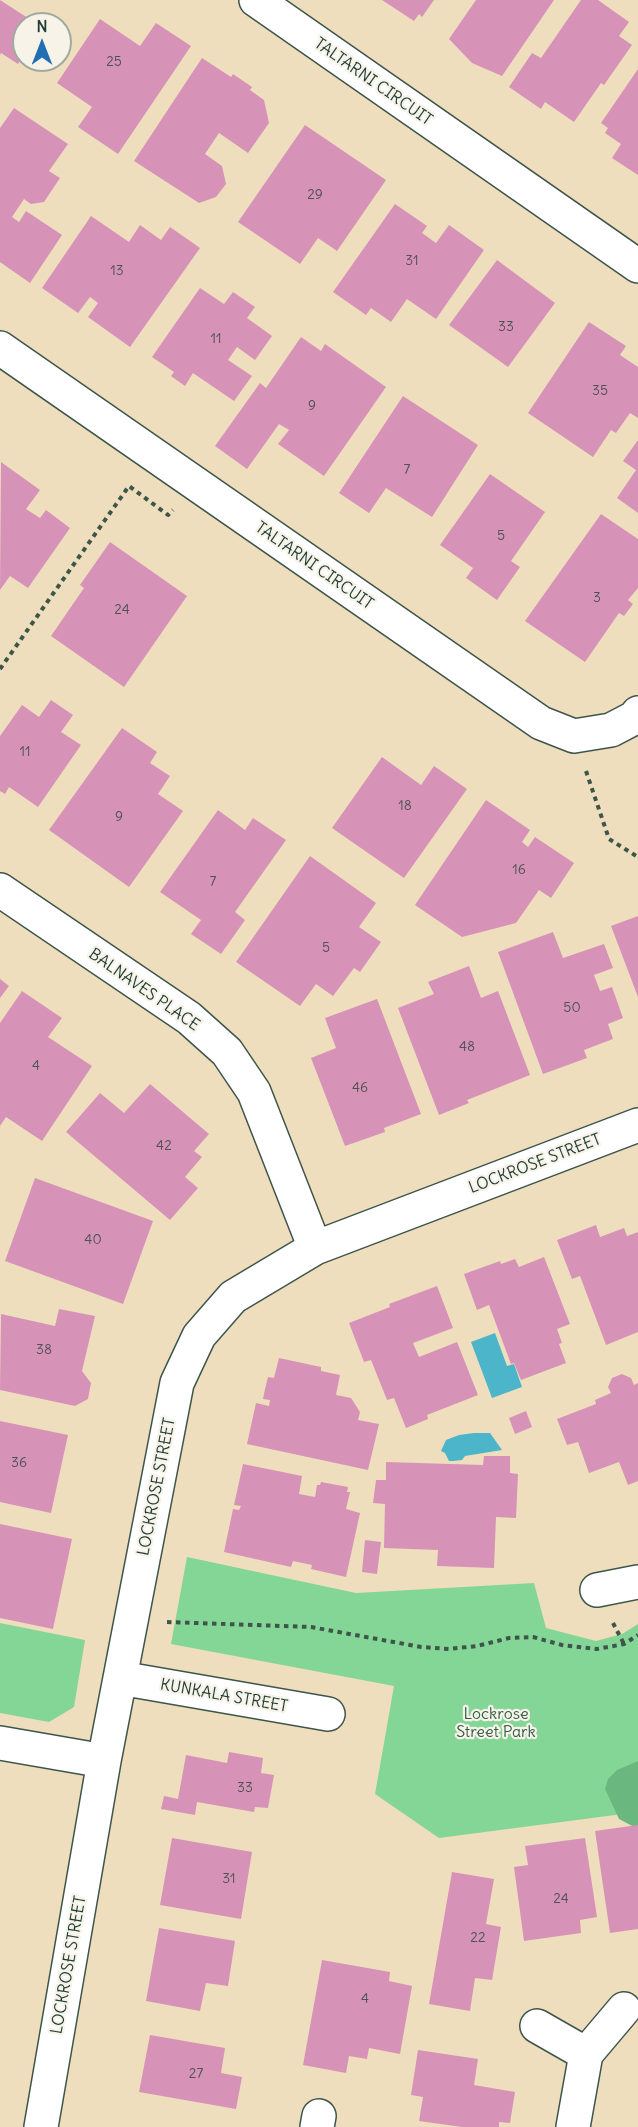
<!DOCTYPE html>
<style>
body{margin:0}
#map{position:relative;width:638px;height:2127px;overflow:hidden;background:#eedebe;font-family:Delius,sans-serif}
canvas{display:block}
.north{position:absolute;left:12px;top:12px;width:60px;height:60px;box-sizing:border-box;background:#f7f3e8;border:2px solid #a1aaa0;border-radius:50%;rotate:0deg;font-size:16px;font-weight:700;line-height:24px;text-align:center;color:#1f3d34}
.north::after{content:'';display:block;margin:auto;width:21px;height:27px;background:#1f6fb2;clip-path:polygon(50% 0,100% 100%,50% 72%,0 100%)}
</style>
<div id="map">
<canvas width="638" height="2127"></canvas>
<div class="north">N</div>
</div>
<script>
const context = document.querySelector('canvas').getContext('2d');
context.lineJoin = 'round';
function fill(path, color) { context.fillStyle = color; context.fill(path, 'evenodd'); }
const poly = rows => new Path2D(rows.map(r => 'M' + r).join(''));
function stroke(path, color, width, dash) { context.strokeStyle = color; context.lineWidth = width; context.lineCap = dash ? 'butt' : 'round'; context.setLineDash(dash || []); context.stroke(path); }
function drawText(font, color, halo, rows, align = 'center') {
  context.font = font + ' Delius,sans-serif'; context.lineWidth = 4.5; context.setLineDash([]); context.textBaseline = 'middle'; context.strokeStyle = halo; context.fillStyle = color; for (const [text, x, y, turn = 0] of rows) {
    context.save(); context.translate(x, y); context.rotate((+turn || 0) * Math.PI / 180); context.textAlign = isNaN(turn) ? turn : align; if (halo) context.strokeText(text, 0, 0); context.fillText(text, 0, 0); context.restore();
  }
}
const green = poly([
 [187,1557,356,1593,534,1583,546,1628,596,1641,622,1634,638,1624,638,1812,439,1838,375,1794,394,1686,171,1644],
 [0,1623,85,1640,74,1707,49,1722,0,1713]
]);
const forest = poly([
 [638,1761,638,1829,619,1819,605,1789,608,1779,617,1770]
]);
const water = poly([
 [495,1333,507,1366,514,1364,522,1387,492,1398,471,1342],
 [474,1433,490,1433,502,1450,465,1456,462,1460,453,1461,449,1461,445,1453,441,1451,446,1440,459,1435]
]);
const building = poly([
 [0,0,37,24,24,24,24,55,18,64,1,53,0,55],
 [382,0,434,0,422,17,419,14,414,21],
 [476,0,554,0,502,76,472,63,449,39],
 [581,0,598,0,629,22,619,36,632,45,604,85,601,83,574,122,545,102,541,109,509,87,532,53,541,58],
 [100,19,140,46,156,23,191,46,118,154,78,127,92,107,57,83],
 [202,58,231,77,233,74,252,87,250,90,264,100,269,123,248,153,219,133,205,154,222,166,226,184,216,197,199,203,134,161],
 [638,69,638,175,612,158,621,144,605,133,608,128,601,123],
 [14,108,68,144,49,171,60,178,44,202,31,204,24,199,12,217,19,222,26,211,62,235,30,283,0,262,0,128],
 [305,125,386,180,337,251,318,238,300,264,238,222],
 [395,204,427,226,422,233,436,243,449,225,484,250,436,319,407,299,391,322,371,308,366,315,333,292],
 [91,216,129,242,140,225,161,240,170,227,200,248,130,347,88,317,98,303,90,297,78,313,42,288],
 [497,260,555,303,508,367,449,325],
 [200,288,224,304,233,292,255,307,247,318,272,336,255,360,237,347,228,360,252,376,234,401,193,373,185,386,171,376,174,372,152,357],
 [589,322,626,346,620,355,638,367,638,418,630,413,616,433,611,430,593,457,528,413],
 [301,337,321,351,325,344,386,387,324,476,278,444,289,430,279,424,247,469,215,446,260,383,266,388],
 [403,396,478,445,432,517,386,488,369,513,339,493],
 [638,440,638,513,617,498,636,470,623,461],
 [1,462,40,490,26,509,40,518,46,510,70,528,28,588,10,576,0,590],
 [490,474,545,512,511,561,520,567,497,600,466,578,473,568,440,545],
 [601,514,638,539,638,588,628,600,633,604,624,616,619,613,585,662,525,621],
 [110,542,187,596,124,687,51,636,84,588,80,585],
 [51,700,73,715,61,732,81,745,38,807,9,787,5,794,0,791,0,736,22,705,39,717],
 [122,728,157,752,150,763,170,776,158,794,183,811,129,887,49,830],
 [382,757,421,785,434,766,467,789,404,878,332,828],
 [486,800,530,830,522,842,528,847,535,837,574,863,551,898,539,890,516,923,462,937,415,905],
 [218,810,245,830,253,818,286,840,235,912,245,920,221,954,191,934,201,920,160,892],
 [310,856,376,903,359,927,381,942,360,972,354,968,333,996,316,984,300,1006,236,962],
 [638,916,638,997,611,926],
 [553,932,563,958,604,944,613,968,594,975,600,991,612,987,623,1018,608,1024,613,1039,584,1050,587,1058,543,1074,498,952],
 [469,966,481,998,498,991,530,1075,467,1100,469,1103,439,1115,398,1008,434,994,428,982],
 [0,979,9,986,0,998],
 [22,991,62,1018,48,1037,92,1066,42,1141,6,1117,0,1126,0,1023],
 [377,999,421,1114,384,1128,385,1132,345,1146,311,1058,336,1048,325,1018],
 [150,1084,209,1134,194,1151,202,1157,185,1177,198,1188,170,1220,66,1132,100,1093,124,1113],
 [35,1178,153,1221,123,1304,5,1261],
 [596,1225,600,1237,624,1228,627,1236,638,1232,638,1332,606,1345,580,1276,572,1279,557,1240],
 [544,1257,570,1324,557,1329,562,1343,559,1344,566,1363,521,1380,514,1363,511,1364,489,1305,477,1310,464,1274,500,1261,501,1264,515,1259,519,1267],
 [437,1286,453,1328,413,1343,419,1357,457,1342,478,1395,427,1415,428,1419,406,1428,394,1398,387,1400,371,1360,364,1362,349,1323,390,1307,389,1304],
 [59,1309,95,1316,82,1371,91,1383,88,1399,75,1406,0,1390,1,1314,55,1326],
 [279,1358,321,1367,321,1371,340,1375,336,1395,351,1398,360,1412,358,1420,379,1424,368,1470,247,1444,256,1403,269,1406,270,1400,263,1399,265,1389,268,1377,274,1378],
 [622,1374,631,1378,634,1385,638,1383,638,1481,628,1485,619,1462,589,1473,578,1442,567,1445,557,1419,596,1404,595,1400,611,1393,608,1387,612,1378],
 [526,1411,532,1427,515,1434,509,1418],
 [0,1421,68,1435,51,1513,0,1502],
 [484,1456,510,1456,510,1473,518,1474,516,1518,496,1517,494,1568,437,1566,438,1550,384,1548,385,1504,373,1503,376,1480,386,1480,386,1462,483,1465],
 [243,1464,302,1476,299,1494,315,1497,317,1485,320,1485,321,1482,348,1487,347,1492,350,1492,346,1509,360,1513,346,1577,311,1569,312,1565,293,1561,291,1567,224,1552,233,1509,239,1510,241,1506,234,1505],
 [0,1524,72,1539,53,1629,0,1618],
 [365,1540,381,1542,377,1574,362,1572],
 [229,1752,263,1758,261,1773,274,1775,268,1808,255,1807,254,1812,197,1802,195,1815,161,1809,164,1796,178,1799,186,1755,227,1763],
 [638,1825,638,1929,610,1933,595,1831],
 [172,1838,252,1852,241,1919,160,1905],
 [585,1838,597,1917,580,1920,581,1933,524,1941,514,1867,528,1865,525,1846],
 [452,1872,494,1879,486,1924,501,1927,492,1980,475,1978,470,2011,429,2004],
 [159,1928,235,1941,228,1986,206,1983,200,2011,146,2001],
 [322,1960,390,1972,389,1981,412,1986,400,2054,369,2048,367,2059,349,2056,346,2073,303,2065],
 [150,2035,225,2048,221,2073,242,2077,236,2109,139,2092],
 [418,2050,478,2059,474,2085,515,2092,510,2123,499,2122,499,2127,462,2127,419,2121,423,2097,411,2095]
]);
const path = poly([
 [0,669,129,486,168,515,173,510],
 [586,771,609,839,638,857],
 [167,1622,311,1627,421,1647,449,1649,477,1646,509,1638,533,1637,562,1645,597,1649,624,1644,638,1635],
 [613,1623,624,1644]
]);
const street = poly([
 [256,0,638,266],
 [0,348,541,723,574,736,611,730,634,718,638,713],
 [0,890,189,1018,227,1052,254,1092,315,1248],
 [597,1590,638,1582],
 [120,1678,328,1714],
 [0,1743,104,1761],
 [537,2026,586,2054,624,2009],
 [41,2127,104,1761,177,1383,199,1336,233,1297,315,1248,638,1125],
 [317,2127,319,2116],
 [573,2127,586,2054]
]);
const numberNames = [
 ["25",114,62],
 ["29",315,195],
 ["31",412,261],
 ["13",117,271],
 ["33",506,327],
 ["11",216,339],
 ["35",600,391],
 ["9",312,406],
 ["7",407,470],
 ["5",501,536],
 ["3",597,598],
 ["24",122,610],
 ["11",25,752],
 ["18",405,806],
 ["9",119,817],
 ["16",519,870],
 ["7",213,882],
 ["5",326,948],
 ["50",572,1008],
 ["48",467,1047],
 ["4",36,1066],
 ["46",360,1088],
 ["42",164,1146],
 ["40",93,1240],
 ["38",44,1350],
 ["36",19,1463],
 ["33",245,1788],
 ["31",229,1879],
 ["24",561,1899],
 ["22",478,1938],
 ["4",365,1999],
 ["27",196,2074]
];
const streetNames = [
 ["TALTARNI CIRCUIT",373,82,35],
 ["TALTARNI CIRCUIT",314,566,35],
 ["BALNAVES PLACE",144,990,35],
 ["LOCKROSE STREET",535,1164,-21],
 ["LOCKROSE STREET",157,1487,-79],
 ["KUNKALA STREET",224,1696,10],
 ["LOCKROSE STREET",69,1965,-80]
];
const parkNames = [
 ["Lockrose",496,1714],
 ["Street Park",496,1732]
];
fill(green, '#84d697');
fill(forest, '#6bb780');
fill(water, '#4cb5ca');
fill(building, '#d793b7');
stroke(street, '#3e5549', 36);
stroke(path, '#3e5549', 4, [4.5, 4.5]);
stroke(street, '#fff', 33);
drawText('14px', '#4d5255', null, numberNames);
drawText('16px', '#1f3d34', '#f7f3e8', streetNames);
drawText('16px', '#335c48', '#f7f3e8', parkNames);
</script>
